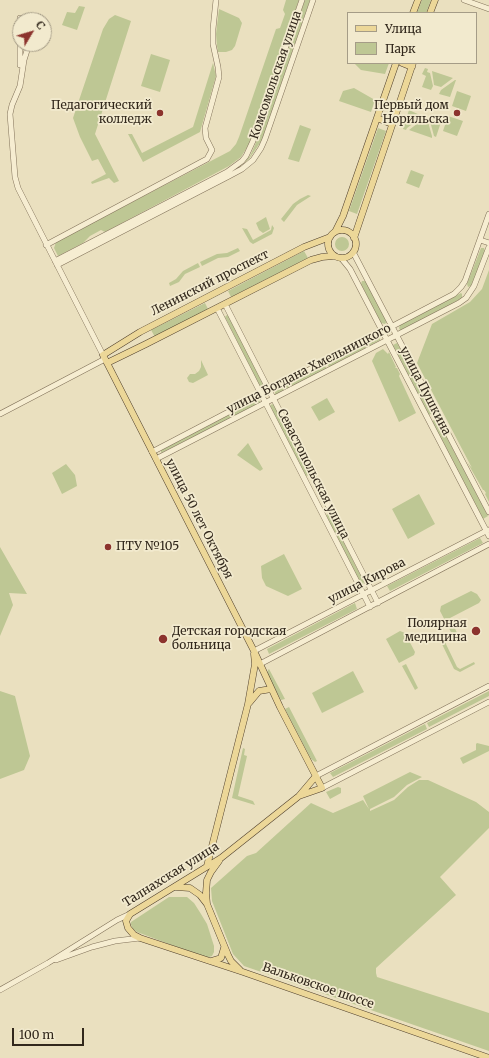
<!DOCTYPE html>
<meta charset="utf-8">
<style>
body{margin:0}
#map{position:relative;width:489px;height:1058px;overflow:hidden;background:#eae0bf;font-family:Merriweather,serif}
canvas{display:block}
.legend{position:absolute;left:347px;top:12px;width:130px;height:52px;box-sizing:border-box;background:#f2eace;border:1px solid #a59c87;margin:0;padding:5px 7px;list-style:none;font-size:12px;color:#32281c}
.legend li{display:flex;align-items:center;gap:8px;height:20px}
.legend b{width:20px;border:1px solid #a59c87}
.north{position:absolute;left:12px;top:12px;width:40px;height:40px;box-sizing:border-box;background:#f2eace;border:1px solid #a59c87;border-radius:50%;rotate:52deg;font-size:11px;font-weight:700;line-height:16px;text-align:center;color:#32281c}
.north::after{content:'';display:block;margin:auto;width:14px;height:18px;background:#8c332d;clip-path:polygon(50% 0,100% 100%,50% 72%,0 100%)}
.scale{position:absolute;left:12px;top:1028px;width:72px;height:18px;box-sizing:border-box;border:2px solid #32281c;border-top:0;padding-left:5px;font-size:12px;line-height:14px;white-space:nowrap;color:#32281c;-webkit-text-stroke:3px #f2eace;paint-order:stroke}
</style>
<div id="map">
<canvas width="489" height="1058"></canvas>
<ul class="legend">
<li><b style="height:5px;background:#ecd798"></b>Улица</li>
<li><b style="height:11px;background:#bec794"></b>Парк</li>
</ul>
<div class="north">С</div>
<div class="scale">100 m</div>
</div>
<script>
const context = document.querySelector('canvas').getContext('2d');
context.lineJoin = 'round';
function fill(path, color) { context.fillStyle = color; context.fill(path, 'evenodd'); }
const poly = rows => new Path2D(rows.map(r => 'M' + r).join(''));
function stroke(path, color, width, dash) { context.strokeStyle = color; context.lineWidth = width; context.lineCap = dash ? 'butt' : 'round'; context.setLineDash(dash || []); context.stroke(path); }
function drawText(font, color, halo, rows, align = 'center') {
  context.font = font + ' Merriweather,serif'; context.lineWidth = 3.5; context.setLineDash([]); context.textBaseline = 'middle'; context.strokeStyle = halo; context.fillStyle = color; for (const [text, x, y, turn = 0] of rows) {
    context.save(); context.translate(x, y); context.rotate((+turn || 0) * Math.PI / 180); context.textAlign = isNaN(turn) ? turn : align; if (halo) context.strokeText(text, 0, 0); context.fillText(text, 0, 0); context.restore();
  }
}
const green = poly([
 [286,0,299,0,249,144,241,157,229,166,105,232,101,230,90,236,83,243,58,256,54,248,56,242,230,151,236,144,239,137,276,29,280,28,285,14,283,10],
 [305,0,310,0,262,140,249,159,233,171,250,156,255,145],
 [422,0,431,0,426,13,417,13],
 [79,6,85,7,77,30,62,25,67,12,75,13],
 [219,9,239,18,242,23,235,46,232,50,226,52,218,52,217,46,216,34],
 [115,15,131,21,95,134,119,181,114,183,109,178,92,184,91,182,106,174,98,159,92,161,80,137,73,118,103,29,109,19],
 [151,54,170,60,160,92,141,86],
 [213,63,216,76,200,132,143,162,128,134,132,134,142,153,193,127],
 [354,63,389,63,385,74,361,70],
 [425,68,428,69,427,72,430,73,433,86,431,90,422,87,426,76,422,74],
 [432,71,453,78,441,87,434,85],
 [455,80,456,80,450,97,439,94,441,90],
 [354,88,375,100,371,112,339,101,343,91],
 [457,91,471,96,466,111,452,106],
 [409,110,422,116,421,118,407,128,406,130,403,129,405,123,409,124,411,118,407,116],
 [448,116,463,121,457,136,443,131],
 [431,118,441,122,436,137,434,136,430,121],
 [422,120,428,122,432,136,432,138,409,130],
 [300,125,311,129,299,162,288,159],
 [378,128,386,131,357,214,349,211],
 [411,170,424,175,419,188,406,183],
 [308,195,311,196,297,205,284,222,281,219,293,204,300,199],
 [266,217,270,229,263,233,259,230,256,223],
 [272,225,274,228,272,234,253,244,250,242,242,228,247,229,253,240,271,230],
 '335 244a7 7 0 1 1 14 0a7 7 0 1 1-14 0Z',
 [238,248,240,251,228,257,218,258,202,266,200,262,217,254,227,253],
 [481,248,484,248,485,251,479,268,471,286,468,287,467,284],
 [304,251,308,258,231,297,228,291],
 [198,263,200,267,185,274,179,282,170,286,169,283,176,279,183,271],
 [489,270,489,502,485,494,486,493,484,490,483,490,467,462,472,468,417,363,432,324,470,302,482,289],
 [362,281,366,281,387,321,385,324,381,323,361,284],
 [461,293,462,294,462,298,450,305,402,330,400,330,399,328,400,325],
 [205,303,208,309,155,337,151,330],
 [227,315,229,316,265,388,264,390,261,389,225,317],
 [378,337,380,338,380,340,329,367,327,364],
 [397,343,434,412,429,415,393,345],
 [383,349,388,354,389,352,396,367,395,368,397,368,400,374,399,376,416,413,399,422,372,361,376,353],
 [201,360,208,375,193,383,189,382,187,378,190,374,195,374,199,371,201,367],
 [325,365,327,369,277,394,275,394,275,391],
 [327,398,335,412,319,421,311,407],
 [257,400,260,401,259,404,161,453,161,450],
 [272,404,274,405,309,475,306,476,270,406],
 [437,419,488,516,483,519,432,421],
 [248,443,263,469,260,471,237,455],
 [66,464,75,475,77,486,62,494,52,473],
 [419,494,435,524,408,539,392,509],
 [329,513,364,582,363,584,360,584,326,515],
 [480,538,483,543,390,591,387,586],
 [0,547,27,594,9,593,13,605,0,636],
 [284,554,302,589,288,596,266,586,262,578,261,566],
 [471,591,477,594,481,600,479,603,450,618,458,635,445,642,457,667,460,669,474,662,475,664,460,672,454,669,440,640,452,634,440,611,441,606],
 [355,603,357,609,269,654,267,649],
 [400,631,405,633,415,652,414,655,399,663,386,639],
 [406,664,418,688,415,690,402,666],
 [269,669,285,699,281,700,267,674,268,670],
 [353,671,364,692,322,713,312,693],
 [0,691,15,696,30,756,24,770,0,779],
 [489,691,489,696,429,727,427,723],
 [289,707,317,761,315,762,311,759,285,709],
 [425,724,427,729,333,777,330,773],
 [477,743,489,746,489,751,463,764,460,758,476,750,476,744],
 [243,748,245,749,244,755,247,756,238,796,253,801,255,805,232,798],
 [410,772,422,777,407,785,394,797,370,809,370,811,394,800,408,787,419,780,428,780,476,802,489,812,489,828,440,877,456,895,376,968,376,973,377,977,489,1013,489,1051,244,966,233,954,212,901,211,888,247,856,256,853,311,803,333,813,363,800,369,809,363,796],
 [338,787,341,788,341,793,330,799,326,792],
 [169,897,187,897,194,903,201,914,207,924,214,946,214,952,212,956,206,958,137,932,133,929,131,925,131,922]
]);
const minor = poly([
 [464,0,489,9],
 [20,20,20,18,26,20],
 [29,44,24,60,20,86,12,105,10,114,15,177,18,188,103,355],
 [20,65,20,44],
 [480,240,489,243],
 [46,245,207,159,212,150,206,138,205,128,219,77,218,67,213,44,213,29,216,0],
 [353,252,489,512],
 [341,258,350,269,489,536],
 [55,261,227,172,242,161,246,156,253,141,302,0],
 [57,265,229,176,242,169,253,160,261,148,265,139,313,0],
 [225,304,378,603],
 [217,308,370,607],
 [0,414,105,359],
 [152,452,454,294,461,287,465,281,489,214],
 [156,459,459,303,466,298,474,286,489,247],
 [254,651,488,530],
 [260,664,489,544],
 [316,776,489,686],
 [322,788,489,702],
 [56,960,92,947,115,941,140,938],
 [0,990,48,963,117,920,130,914]
]);
const major = poly([
 [413,13,418,0],
 [430,13,435,0],
 [402,63,412,67],
 [377,118,392,124],
 '328 244a14 14 0 1 1 28 0a14 14 0 1 1-28 0Z',
 [335,232,343,216,396,63],
 [354,238,413,63],
 [107,363,146,344,311,260,322,257,334,256],
 [249,703,259,691,271,689],
 [316,776,299,796,221,858,130,914,126,921,128,928,134,935,140,938,243,972,489,1058],
 [299,796,322,788,280,707,254,651,103,355,140,332,304,247,330,237],
 [207,866,248,704,255,664,254,654],
 [176,887,190,888,200,895,207,904,228,955,231,961,240,970],
 [207,904,206,893,207,880,211,872,219,861],
 [211,961,221,958,224,948]
]);
const markers = [
 [160,113,4,"#8c332d"],
 [457,113,4,"#8c332d"],
 [108,547,4,"#8c332d"],
 [476,631,5,"#8c332d"],
 [163,639,5,"#8c332d"]
];
const streetNames = [
 ["Комсомольская улица",276,75,-71],
 ["Ленинский проспект",210,283,-27],
 ["улица Богдана Хмельницкого",309,369,-27],
 ["улица Пушкина",425,391,63],
 ["Севастопольская улица",313,474,63],
 ["улица 50 лет Октября",199,519,63],
 ["улица Кирова",367,581,-27],
 ["Талнахская улица",171,875,-32],
 ["Вальковское шоссе",318,986,19]
];
const poiNames = [
 ["Педагогический",152,106],
 ["колледж",152,120],
 ["Первый дом",449,106],
 ["Норильска",449,120],
 ["ПТУ №105",116,547,"left"],
 ["Полярная",467,624],
 ["медицина",467,638],
 ["Детская городская",172,632,"left"],
 ["больница",172,646,"left"]
];
fill(green, '#bec794');
stroke(minor, '#817159', 6);
stroke(major, '#4f3f2d', 7);
stroke(minor, '#f6edd1', 5);
stroke(major, '#ecd798', 6);
for (const [x, y, r, color] of markers) { const dot = new Path2D(); dot.arc(x, y, r, 0, 2 * Math.PI); context.fillStyle = color; context.fill(dot); stroke(dot, '#f2eace', 1.5); }
drawText('12px', '#32281c', '#f2eace', streetNames);
drawText('12px', '#32281c', '#f2eace', poiNames, 'right');
</script>
